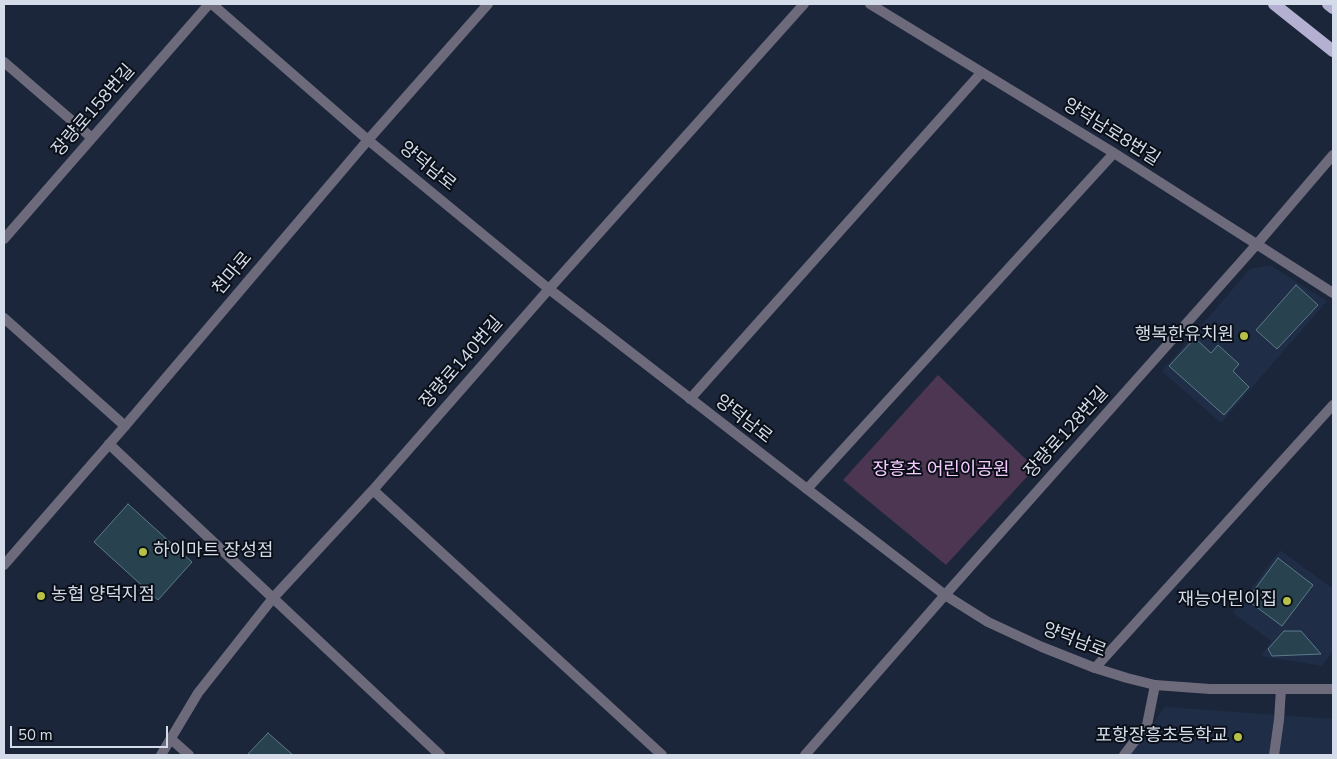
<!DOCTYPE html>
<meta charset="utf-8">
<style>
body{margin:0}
#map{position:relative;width:1337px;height:759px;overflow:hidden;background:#1b263a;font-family:"Nunito Sans",sans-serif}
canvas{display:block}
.frame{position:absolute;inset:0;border:5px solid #d4dce9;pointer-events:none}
.scale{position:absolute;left:10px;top:726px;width:158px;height:22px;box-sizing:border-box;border:2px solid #d4dce9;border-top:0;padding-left:6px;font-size:15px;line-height:18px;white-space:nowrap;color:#d4dce9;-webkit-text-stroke:4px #0a0f18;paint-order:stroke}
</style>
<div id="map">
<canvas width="1337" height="759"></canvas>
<div class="frame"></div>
<div class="scale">50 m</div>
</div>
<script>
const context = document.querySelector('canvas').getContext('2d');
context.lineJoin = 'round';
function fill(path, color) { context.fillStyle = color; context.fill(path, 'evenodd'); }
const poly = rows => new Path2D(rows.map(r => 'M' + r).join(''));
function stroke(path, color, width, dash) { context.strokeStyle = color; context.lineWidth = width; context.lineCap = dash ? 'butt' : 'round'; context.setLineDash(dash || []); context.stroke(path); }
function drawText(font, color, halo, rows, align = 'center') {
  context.font = font + ' "Nunito Sans","Noto Sans KR",sans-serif'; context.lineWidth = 4; context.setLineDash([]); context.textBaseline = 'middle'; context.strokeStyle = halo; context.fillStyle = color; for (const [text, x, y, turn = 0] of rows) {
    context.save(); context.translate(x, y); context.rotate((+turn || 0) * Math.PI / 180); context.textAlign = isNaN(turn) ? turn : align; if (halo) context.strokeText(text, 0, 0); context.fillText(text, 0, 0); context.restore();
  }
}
const built = poly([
 [1270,265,1327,301,1221,423,1162,371,1250,269],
 [1280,550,1333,589,1333,651,1322,666,1261,656,1271,641,1233,613],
 [1165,707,1333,719,1333,755,1130,755]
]);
const green = poly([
 [938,375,1035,468,946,565,843,480]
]);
const building = poly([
 [1296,285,1318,305,1277,349,1256,330,1296,285],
 [1195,338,1211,353,1218,345,1239,364,1233,371,1249,387,1224,415,1169,366,1195,338],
 [128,504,192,562,158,600,94,542,128,504],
 [1278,558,1313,585,1282,626,1247,600,1278,558],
 [1284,631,1301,631,1321,654,1272,656,1268,649,1284,631],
 [268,733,293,755,247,755,268,733]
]);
const service = poly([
 [1274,755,1279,720,1281,689]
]);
const minor = poly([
 [870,4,1114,153,1333,293],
 [4,62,92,138],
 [4,239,209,4],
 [4,318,125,426],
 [690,399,981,73],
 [109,444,440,755],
 [807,489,1114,153],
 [373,490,662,755],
 [1095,668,1333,405],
 [171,739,189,755],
 [161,755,198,693,273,598,373,490,549,289,804,4],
 [805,755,945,595,1257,244,1333,155],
 [1124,755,1147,725,1155,685]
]);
const tertiary = poly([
 [212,4,368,140,549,289,807,489,945,595,988,622,1042,647,1095,668,1127,678,1155,685,1210,689,1333,689],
 [4,565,125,426,368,140,488,4]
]);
const primary = poly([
 [1274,4,1333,51],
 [1328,4,1333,8]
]);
const markers = [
 [1244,336,5,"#b7c148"],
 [143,552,5,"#b7c148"],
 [41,596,5,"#b7c148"],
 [1287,601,5,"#b7c148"],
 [1238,737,5,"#b7c148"]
];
const streetNames = [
 ["장량로158번길",94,111,-49],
 ["양덕남로8번길",1111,133,32],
 ["양덕남로",427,167,39],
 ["천마로",233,274,-50],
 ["장량로140번길",462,363,-49],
 ["양덕남로",743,420,38],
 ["장량로128번길",1067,433,-48],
 ["양덕남로",1074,641,21]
];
const poiNames = [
 ["행복한유치원",1234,336],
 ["하이마트 장성점",153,552,"left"],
 ["농협 양덕지점",51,596,"left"],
 ["재능어린이집",1277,601],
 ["포항장흥초등학교",1228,737]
];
const parkNames = [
 ["장흥초 어린이공원",941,471]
];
fill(built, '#1f2d47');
fill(green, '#4c3651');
fill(building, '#284250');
stroke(building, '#5d7a89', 1);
stroke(service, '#6d6b7b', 10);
stroke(minor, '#6d6b7b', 10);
stroke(tertiary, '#6d6b7b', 10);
stroke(primary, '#b4b0d1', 12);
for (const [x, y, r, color] of markers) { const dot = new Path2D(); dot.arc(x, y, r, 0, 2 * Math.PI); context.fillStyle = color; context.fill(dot); stroke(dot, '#0a0f18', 2); }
drawText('18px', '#d4dce9', '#0a0f18', streetNames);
drawText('18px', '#d4dce9', '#0a0f18', poiNames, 'right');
drawText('18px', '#f6caff', '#0a0f18', parkNames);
</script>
